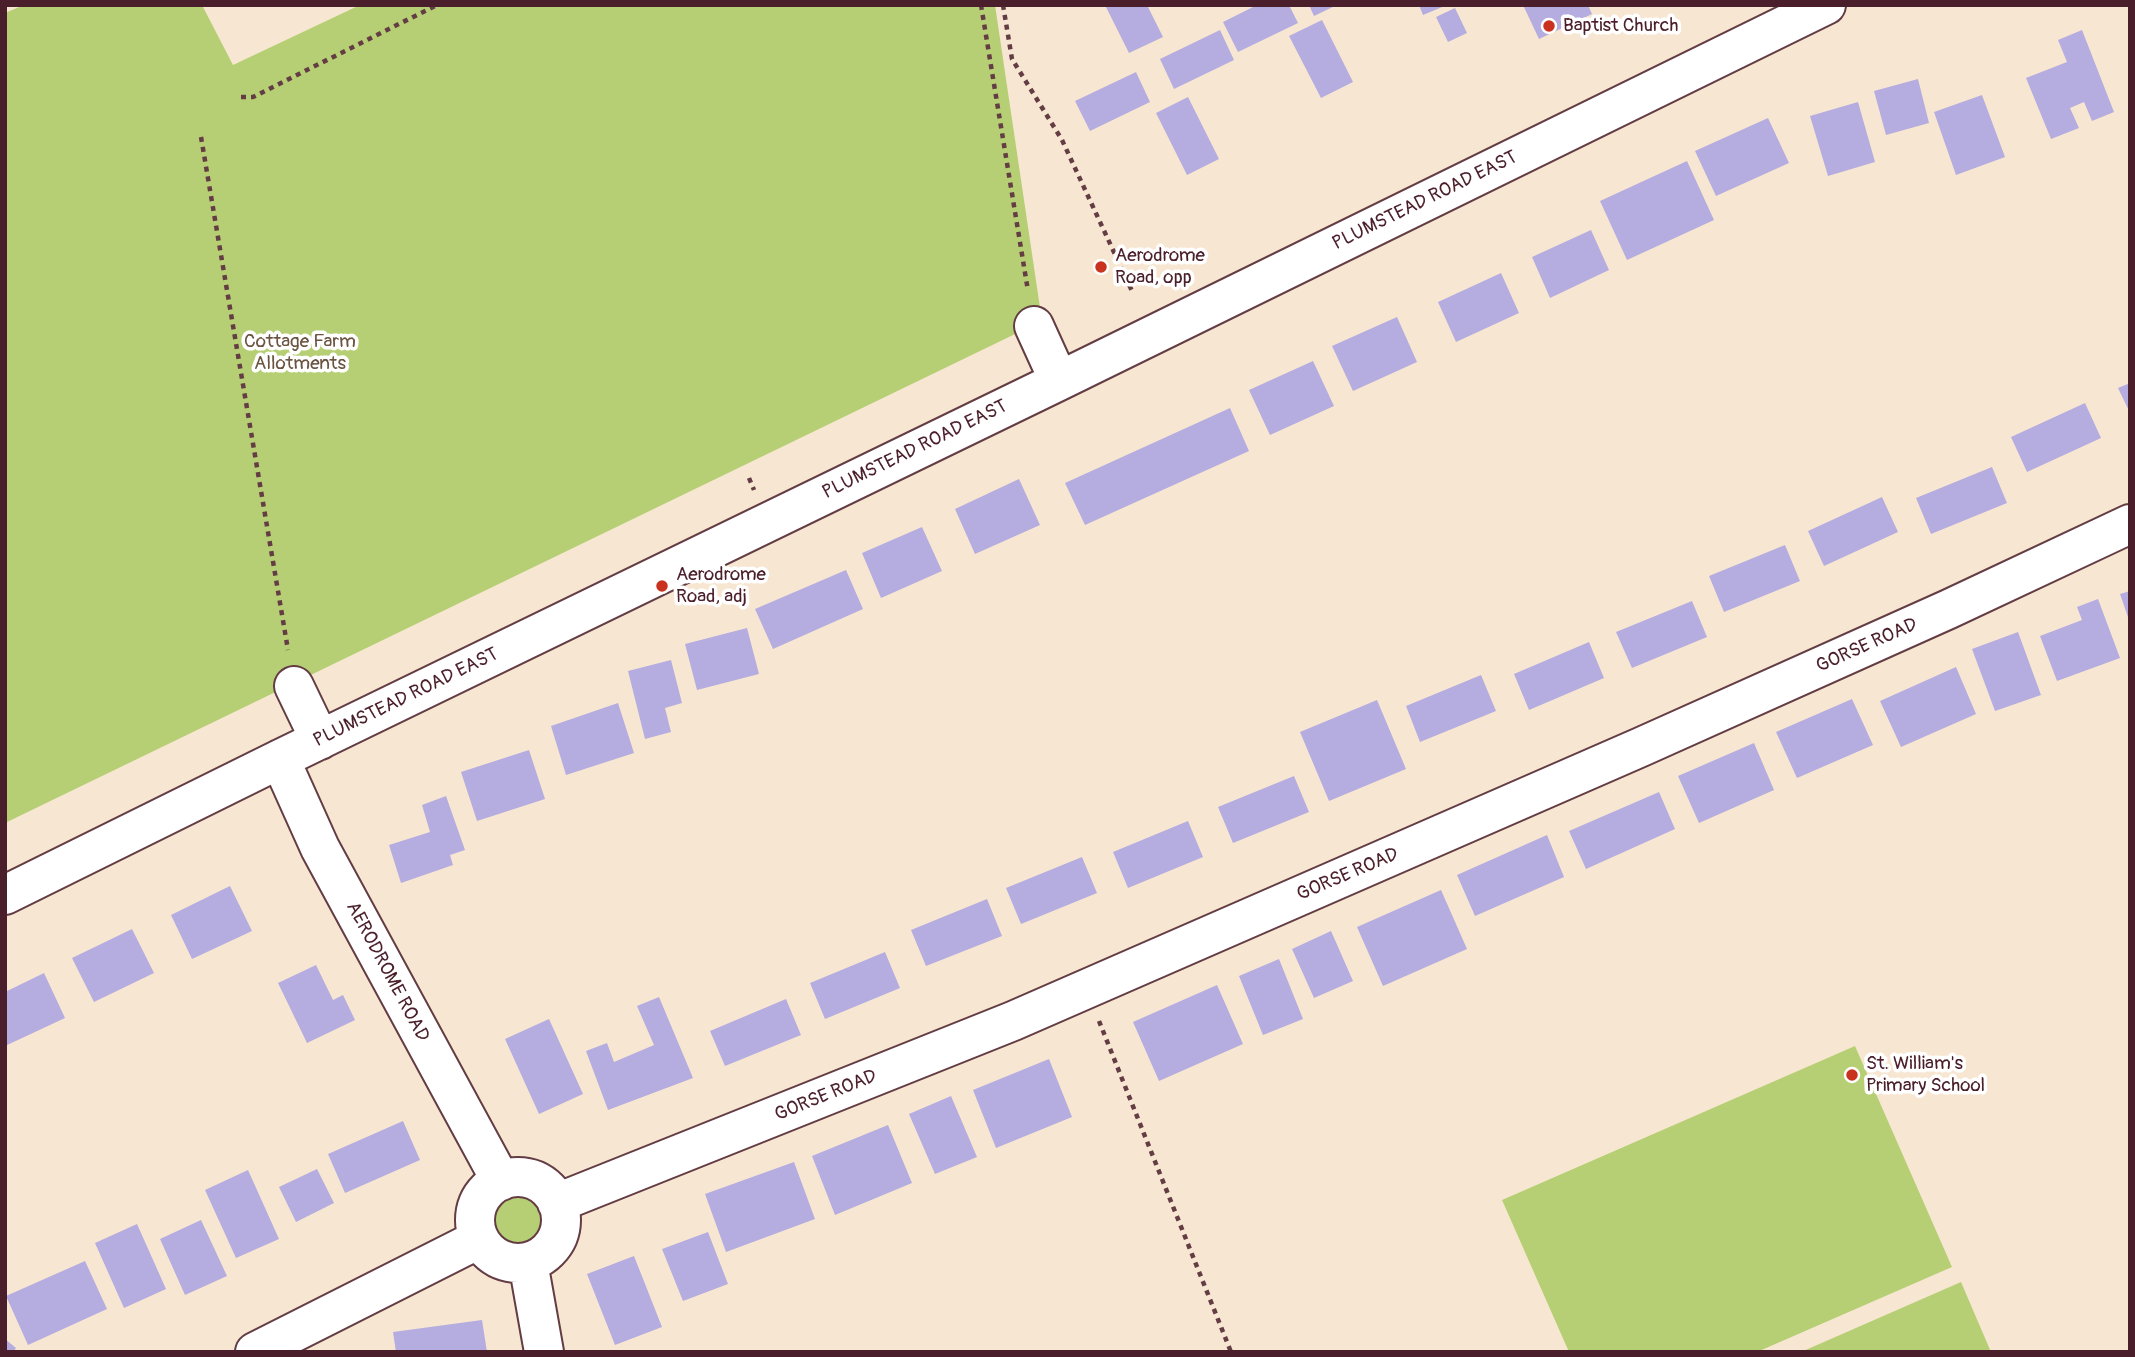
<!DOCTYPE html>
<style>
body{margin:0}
#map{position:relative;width:2135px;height:1357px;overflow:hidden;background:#f7e7d2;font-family:Pangolin,sans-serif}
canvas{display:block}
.frame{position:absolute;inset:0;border:7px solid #4a1f2b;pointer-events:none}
</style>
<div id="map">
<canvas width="2135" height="1357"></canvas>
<div class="frame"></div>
</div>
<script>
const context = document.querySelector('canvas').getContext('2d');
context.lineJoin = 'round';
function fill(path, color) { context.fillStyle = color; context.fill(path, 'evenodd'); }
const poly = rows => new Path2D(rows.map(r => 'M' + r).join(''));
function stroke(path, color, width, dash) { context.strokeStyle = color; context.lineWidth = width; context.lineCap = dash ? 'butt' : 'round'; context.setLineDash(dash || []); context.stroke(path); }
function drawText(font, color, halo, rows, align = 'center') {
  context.font = font + ' Pangolin,sans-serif'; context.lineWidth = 7; context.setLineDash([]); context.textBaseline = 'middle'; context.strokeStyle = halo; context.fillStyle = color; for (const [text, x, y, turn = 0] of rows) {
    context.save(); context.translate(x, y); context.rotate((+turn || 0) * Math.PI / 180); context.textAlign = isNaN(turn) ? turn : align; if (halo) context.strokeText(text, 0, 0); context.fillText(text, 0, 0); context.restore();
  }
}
const green = poly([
 [24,5,202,5,233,65,360,5,995,5,1042,321,5,823,5,13],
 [1855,1046,1952,1267,1757,1352,1569,1352,1502,1200],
 '491 1219a27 27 0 1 1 54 0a27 27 0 1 1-54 0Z',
 [1961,1282,1991,1352,1801,1352]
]);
const building = poly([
 [1105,5,1147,5,1163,37,1129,53],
 [1257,5,1289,5,1298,23,1238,52,1223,22],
 [1309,5,1337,5,1314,16],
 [1419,5,1447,5,1423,15],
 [1523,5,1588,5,1592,14,1539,39],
 [1455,8,1467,33,1448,42,1436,17],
 [1322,20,1353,82,1321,98,1289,36],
 [1220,30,1234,60,1174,89,1160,59],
 [2082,30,2114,112,2092,121,2084,102,2070,108,2079,128,2051,139,2026,78,2067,62,2058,40],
 [1136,72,1150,102,1090,131,1075,101],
 [1918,79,1929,123,1886,135,1874,91],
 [1982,95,2005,157,1956,175,1934,112],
 [1188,97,1219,159,1187,175,1156,113],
 [1858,102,1875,162,1828,176,1810,116],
 [1768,118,1789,163,1716,196,1695,151],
 [1687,161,1714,220,1627,260,1600,201],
 [1591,230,1609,270,1550,298,1532,257],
 [1501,273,1519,313,1456,342,1438,302],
 [1397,317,1417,362,1353,391,1332,346],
 [1313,361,1334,406,1270,435,1249,390],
 [2130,383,2130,413,2118,388],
 [2085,403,2101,438,2027,472,2011,437],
 [1230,408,1249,451,1085,525,1065,483],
 [1992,467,2007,503,1931,534,1916,498],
 [1019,479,1040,525,975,554,955,509],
 [1882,497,1898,532,1824,566,1808,531],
 [922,527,942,571,881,598,862,553],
 [1785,545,1800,581,1724,612,1709,576],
 [846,570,863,609,773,649,755,609],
 [2130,591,2130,620,2129,620,2120,594],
 [2098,599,2120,658,2057,681,2040,636,2082,620,2077,607],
 [1692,601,1707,637,1632,668,1616,632],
 [747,628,759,674,697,690,685,644],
 [2018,632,2041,695,1995,711,1972,649],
 [1589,642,1604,678,1529,710,1514,674],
 [671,660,682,703,665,708,671,732,645,739,628,671],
 [1956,667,1976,714,1901,747,1880,701],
 [1481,675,1496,711,1420,742,1406,706],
 [1852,699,1873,745,1797,778,1776,732],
 [1377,700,1406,769,1329,801,1300,732],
 [618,703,634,753,566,775,551,726],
 [1754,743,1774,790,1699,823,1678,776],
 [529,750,545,799,477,821,461,772],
 [1294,776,1309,812,1233,843,1218,807],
 [1659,792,1675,829,1586,869,1569,831],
 [446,796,465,850,450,855,453,865,401,883,389,845,430,832,422,805],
 [1188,821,1203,857,1128,888,1113,852],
 [1547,835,1564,877,1475,916,1457,875],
 [1082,857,1097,893,1021,924,1006,888],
 [230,886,252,931,192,959,171,915],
 [1441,890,1467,949,1383,986,1357,927],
 [987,899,1002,936,926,966,911,930],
 [132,929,154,973,94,1002,72,958],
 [1331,931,1353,981,1314,998,1292,949],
 [885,952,900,988,825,1019,810,983],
 [1279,959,1303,1019,1263,1035,1239,976],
 [316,965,333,1000,343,995,355,1020,307,1043,278,983],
 [44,973,65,1018,5,1046,5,992],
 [1217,985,1243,1044,1159,1081,1133,1022],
 [659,997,693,1078,608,1110,586,1051,607,1043,614,1062,654,1045,637,1006],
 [786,999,801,1035,725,1066,710,1031],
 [549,1019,583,1094,539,1114,505,1039],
 [1049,1059,1072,1117,996,1148,973,1090],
 [951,1096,977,1157,935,1174,909,1114],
 [403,1121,420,1160,345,1193,328,1154],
 [888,1125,912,1183,835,1215,812,1156],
 [794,1162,815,1219,726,1252,705,1194],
 [317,1169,334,1203,296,1222,279,1187],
 [248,1170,279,1239,236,1258,205,1190],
 [201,1220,227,1276,185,1295,160,1239],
 [137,1224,166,1289,124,1308,95,1243],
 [708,1232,728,1284,683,1301,662,1249],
 [634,1256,662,1327,615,1345,587,1274],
 [85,1261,107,1309,28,1345,6,1296],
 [482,1320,487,1352,396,1352,393,1332],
 [5,1339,16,1348,13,1352,5,1352]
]);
const path = poly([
 [981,5,1028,291],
 [1003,5,1012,59,1062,140,1132,291],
 [241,97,253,97,437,5],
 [201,137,288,650],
 [749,478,754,490],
 [1099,1021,1231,1352]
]);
const minor = poly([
 [1034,326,1059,381],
 [294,686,320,740],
 [280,759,320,848,501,1181],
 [5,895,280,759,1059,381,1826,5],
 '475 1220a43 43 0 1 1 86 0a43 43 0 1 1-86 0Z',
 [557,1203,1013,1021,1641,747,1949,609,2130,524],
 [528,1262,544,1352],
 [255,1352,479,1239]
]);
const markers = [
 [1549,26,7,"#c8321e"],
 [1101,267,7,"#c8321e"],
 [662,586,7,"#c8321e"],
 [1852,1075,7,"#c8321e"]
];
const poiNames = [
 ["Baptist Church",1563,26],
 ["Aerodrome",1115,256],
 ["Road, opp",1115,278],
 ["Aerodrome",676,575],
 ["Road, adj",676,597],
 ["St. William's",1866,1064],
 ["Primary School",1866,1086]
];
const streetNames = [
 ["PLUMSTEAD ROAD EAST",1425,201,-26],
 ["PLUMSTEAD ROAD EAST",915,450,-26],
 ["GORSE ROAD",1867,646,-24],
 ["PLUMSTEAD ROAD EAST",406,698,-26],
 ["GORSE ROAD",1348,875,-23],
 ["AERODROME ROAD",387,972,62],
 ["GORSE ROAD",826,1096,-22]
];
const parkNames = [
 ["Cottage Farm",300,342],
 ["Allotments",300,364]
];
fill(green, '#b7cf74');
fill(building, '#b5acdf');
stroke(minor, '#643d44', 42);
stroke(path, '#643d44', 4.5, [5, 5]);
stroke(minor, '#fff', 38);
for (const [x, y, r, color] of markers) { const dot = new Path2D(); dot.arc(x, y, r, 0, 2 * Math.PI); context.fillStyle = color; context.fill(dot); stroke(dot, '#fff', 2.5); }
drawText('19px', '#4a1f2b', '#fff', poiNames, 'left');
drawText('19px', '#4a1f2b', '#fff', streetNames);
drawText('19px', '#6b5441', '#fff', parkNames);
</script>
